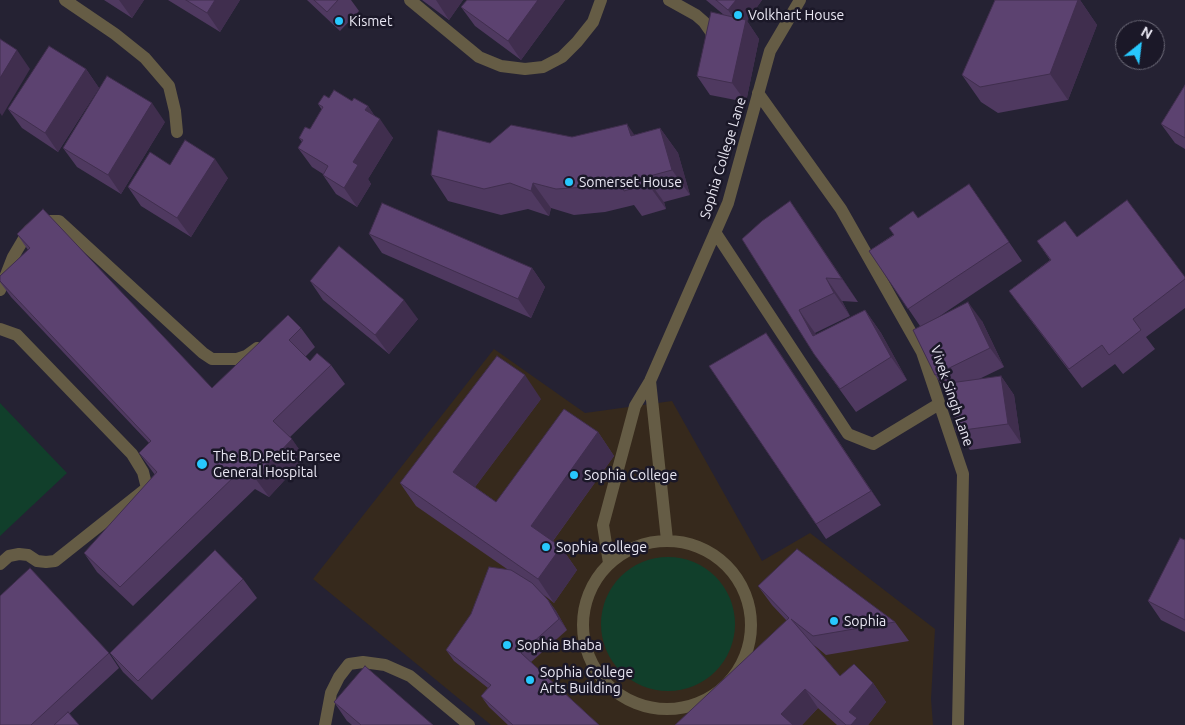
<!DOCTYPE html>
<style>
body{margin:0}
#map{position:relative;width:1185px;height:725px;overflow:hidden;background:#252233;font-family:Ubuntu,sans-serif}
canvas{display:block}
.north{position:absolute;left:1115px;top:20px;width:50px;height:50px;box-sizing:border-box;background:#1b1828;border:1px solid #6d6b79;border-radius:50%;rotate:29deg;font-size:14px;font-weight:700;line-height:20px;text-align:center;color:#e9e7f3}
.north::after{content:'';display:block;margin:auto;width:18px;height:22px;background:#27c8fe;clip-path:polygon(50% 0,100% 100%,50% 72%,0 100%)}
</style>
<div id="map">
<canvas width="1185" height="725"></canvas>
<div class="north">N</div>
</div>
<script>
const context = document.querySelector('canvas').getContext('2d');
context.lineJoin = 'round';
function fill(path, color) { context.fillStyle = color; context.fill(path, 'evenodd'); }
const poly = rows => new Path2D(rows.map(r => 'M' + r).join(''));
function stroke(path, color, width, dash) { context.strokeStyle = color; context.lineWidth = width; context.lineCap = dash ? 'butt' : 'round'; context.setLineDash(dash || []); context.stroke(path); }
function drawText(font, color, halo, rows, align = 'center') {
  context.font = font + ' Ubuntu,sans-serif'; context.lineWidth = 5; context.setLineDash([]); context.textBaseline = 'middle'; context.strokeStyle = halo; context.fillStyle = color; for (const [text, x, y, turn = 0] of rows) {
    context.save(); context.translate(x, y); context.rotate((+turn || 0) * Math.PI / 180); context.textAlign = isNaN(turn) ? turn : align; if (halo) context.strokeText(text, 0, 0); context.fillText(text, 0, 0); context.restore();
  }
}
const education = poly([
 [494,349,585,413,672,401,762,561,810,533,935,629,931,699,933,725,491,725,313,579]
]);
const green = poly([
 [0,403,67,473,0,536],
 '601 624a67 67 0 1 1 134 0a67 67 0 1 1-134 0Z'
]);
const minor = poly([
 [65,0,115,34,145,58,169,86,175,111,177,132],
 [410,0,479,57,501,66,525,69,543,67,562,57,577,42,593,22,601,0],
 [669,0,696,15,704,22,711,32,713,41],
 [758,93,841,209,922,352,963,474,958,725],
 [715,232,848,434,873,444,939,404],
 [0,290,13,257,29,230,43,221,59,221,203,353,212,359,237,359,246,356,257,348],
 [0,329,17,335,132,454,143,472,147,488,55,561,46,562,37,561,28,555,19,554,9,556,0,564],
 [650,381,667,540],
 '583 625a84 84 0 1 1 168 0a84 84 0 1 1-168 0Z',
 [609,563,603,525,635,406,650,381,728,203,770,51,800,0],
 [325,725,331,693,339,677,349,664,363,662,385,665,410,676,469,725]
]);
const wall = poly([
 [104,0,144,0,132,18],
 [168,0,240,0,220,32],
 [307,0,351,0,359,11,340,31],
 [422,0,463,0,449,20],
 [565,0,521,60,475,26,461,7],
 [706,0,762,0,747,21,759,39,746,102,710,95,697,76,724,15],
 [995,0,1080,0,1097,25,1068,100,998,113,981,102,962,75],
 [86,69,99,88,58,152,22,128,8,109],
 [1185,85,1185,149,1175,143,1161,124],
 [329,98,352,101,368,106,374,115,393,138,368,179,371,184,357,207,336,194,323,175,323,174,312,167,298,148,302,142,299,138,310,129,322,110,318,104],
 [165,122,121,194,77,167,63,148],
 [660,128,678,153,690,195,664,202,666,209,642,216,634,205,605,212,574,215,551,208,549,216,528,209,501,215,448,201,431,175,490,143,572,137,634,135],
 [170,165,228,178,191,237,141,206,128,187],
 [969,184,1022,261,937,318,982,321,1004,367,977,380,1001,376,1014,395,1021,443,970,450,956,431,951,392,948,394,935,375,920,326,869,251],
 [790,201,858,302,842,301,850,316,815,333,816,335,865,310,881,333,907,380,856,412,814,354,742,239],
 [17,234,212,388,301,328,315,347,305,357,310,361,331,365,345,384,290,437,305,458,269,497,255,489,133,606,97,572,84,553,155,475,139,453,149,443,11,297,0,282,0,276,28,250],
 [369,234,532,268,545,287,531,318,382,253],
 [1077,237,1185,277,1185,308,1146,337,1155,349,1123,374,1115,364,1082,388,1023,310,1009,291,1050,260,1037,241],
 [310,281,418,319,389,354,323,300],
 [766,333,881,505,826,539,709,366],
 [541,399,475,487,496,502,598,432,614,456,553,541,561,547,577,570,554,603,544,595,548,600,556,611,567,630,531,662,599,725,508,725,489,707,481,696,488,688,454,661,446,650,507,569,416,506,400,483],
 [1185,540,1185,632,1161,620,1148,601],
 [243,579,257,598,152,700,123,672,110,653],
 [758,586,895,622,909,641,826,655,814,645,840,676,873,683,886,702,868,725,837,725,818,708,802,725,786,620,772,605],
 [109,653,119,668,69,714,79,725,0,725],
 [334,702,433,725,352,725,347,721]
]);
const shadedWall = poly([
 [119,0,144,0,132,18],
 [215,0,240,0,220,32,207,13],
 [436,0,463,0,449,20],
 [538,0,565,0,521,60,508,41],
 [736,0,762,0,747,21,759,39,746,102,732,83,741,29,728,10],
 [1078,0,1080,0,1097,25,1068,100,1050,74],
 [17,50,30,69,2,116,0,113,0,78],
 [86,69,99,88,58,152,45,133],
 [152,103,165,122,121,194,108,175],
 [368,106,378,121,380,119,393,138,368,179,371,184,357,207,344,188,365,110],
 [627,124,644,149,631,136],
 [660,128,678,153,690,195,672,170],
 [215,159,228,178,191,237,177,218],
 [646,177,664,202,666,209,648,184],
 [533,183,551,208,549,216,531,191],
 [790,201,806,224,858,302,842,279],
 [532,268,545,287,531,318,518,299],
 [826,278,842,301,850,316,834,293],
 [404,300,418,319,389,354,375,335],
 [968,302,982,321,1004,367,990,348],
 [799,310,815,333,829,359,813,336],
 [865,310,881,333,907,380,891,357],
 [766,333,776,347,881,505,871,491],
 [525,375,541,399,469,495,453,472],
 [1001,376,1014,395,1021,443,1008,424],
 [598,432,614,456,547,549,531,526],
 [292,439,305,458,269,497,255,478],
 [561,547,577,570,554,603,538,579],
 [548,600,556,611,567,630,559,619],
 [873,683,886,702,868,725,851,725,849,712],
 [805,689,818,708,802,725,789,725,781,714]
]);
const building = poly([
 [186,0,215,0,207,13,186,0],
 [314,0,338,0,327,12,314,0],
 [467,0,538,0,508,41,461,7,467,0],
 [716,0,736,0,728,10,716,0],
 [995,0,1078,0,1050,74,980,87,962,75,995,0],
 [711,12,746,20,732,83,697,76,711,12],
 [0,39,17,50,0,78,0,39],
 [49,46,86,69,45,133,8,109,49,46],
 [107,76,152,103,108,175,63,148,107,76],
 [1185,85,1185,138,1161,124,1185,85],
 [334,90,352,101,354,98,368,106,365,110,380,119,353,162,358,165,344,188,323,175,328,166,298,148,303,140,299,138,305,127,310,129,323,107,318,104,324,95,329,98,334,90],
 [627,124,631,136,660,128,672,170,646,177,648,184,624,191,620,179,587,187,556,189,533,183,531,191,510,183,484,189,431,175,438,130,490,143,511,125,572,137,627,124],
 [185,140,215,159,177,218,128,187,150,152,170,165,185,140],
 [969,184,1009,242,908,309,869,251,894,235,889,228,913,211,918,218,969,184],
 [1127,200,1185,277,1185,279,1133,319,1141,330,1109,355,1102,345,1069,369,1009,291,1051,260,1037,241,1065,221,1077,237,1127,200],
 [790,201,842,279,826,278,834,293,799,310,813,336,865,310,891,357,840,389,814,354,742,239,762,221,790,201],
 [382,203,532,268,518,299,369,234,382,203],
 [43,209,212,388,288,315,301,328,289,340,310,361,317,353,331,365,273,421,292,439,255,478,241,470,120,587,84,553,157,472,139,453,151,441,0,281,0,276,30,248,17,234,43,209],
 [339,246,404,300,375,335,310,281,339,246],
 [968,302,990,348,935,375,913,330,968,302],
 [766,333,871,491,816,524,709,366,766,333],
 [497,356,525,375,453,472,496,502,564,409,598,432,531,526,561,547,538,579,400,483,497,356],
 [1001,376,1008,424,956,431,950,383,1001,376],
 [1180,538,1185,540,1185,620,1148,601,1180,538],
 [797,549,895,622,813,636,791,619,840,676,854,664,873,683,849,712,857,718,851,725,846,725,805,689,781,714,793,725,675,725,789,618,758,586,797,549],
 [215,550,243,579,138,681,110,653,215,550],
 [489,567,511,570,532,583,548,600,559,619,521,653,599,725,513,725,481,696,491,685,446,650,471,614,489,567],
 [30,568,109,653,31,725,0,725,0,596,30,568],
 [365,666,433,725,361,725,334,702,365,666],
 [68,712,79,725,54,725,68,712]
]);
const markers = [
 [738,15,5,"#27c8fe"],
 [339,21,5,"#27c8fe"],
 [569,182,5,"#27c8fe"],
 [202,464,6,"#27c8fe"],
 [574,475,5,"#27c8fe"],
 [546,547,5,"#27c8fe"],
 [834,621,5,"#27c8fe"],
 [507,645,5,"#27c8fe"],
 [530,680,5,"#27c8fe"]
];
const poiNames = [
 ["Volkhart House",748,15],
 ["Kismet",349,21],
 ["Somerset House",579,182],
 ["The B.D.Petit Parsee",213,456],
 ["General Hospital",213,472],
 ["Sophia College",584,475],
 ["Sophia college",556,547],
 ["Sophia",844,621],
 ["Sophia Bhaba",517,645],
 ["Sophia College",540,672],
 ["Arts Building",540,688]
];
const streetNames = [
 ["Sophia College Lane",723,158,-73],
 ["Vivek Singh Lane",952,396,71]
];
fill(education, '#36291c');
fill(green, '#113f2b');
stroke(minor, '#655c45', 12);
fill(wall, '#4f3960');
fill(shadedWall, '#402e4e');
fill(building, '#5c4270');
stroke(building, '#402e4e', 1);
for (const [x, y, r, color] of markers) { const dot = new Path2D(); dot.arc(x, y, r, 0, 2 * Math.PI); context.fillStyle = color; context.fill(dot); stroke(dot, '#1b1828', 2); }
drawText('14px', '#e9e7f3', '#1b1828', poiNames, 'left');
drawText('14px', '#e9e7f3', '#1b1828', streetNames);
</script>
